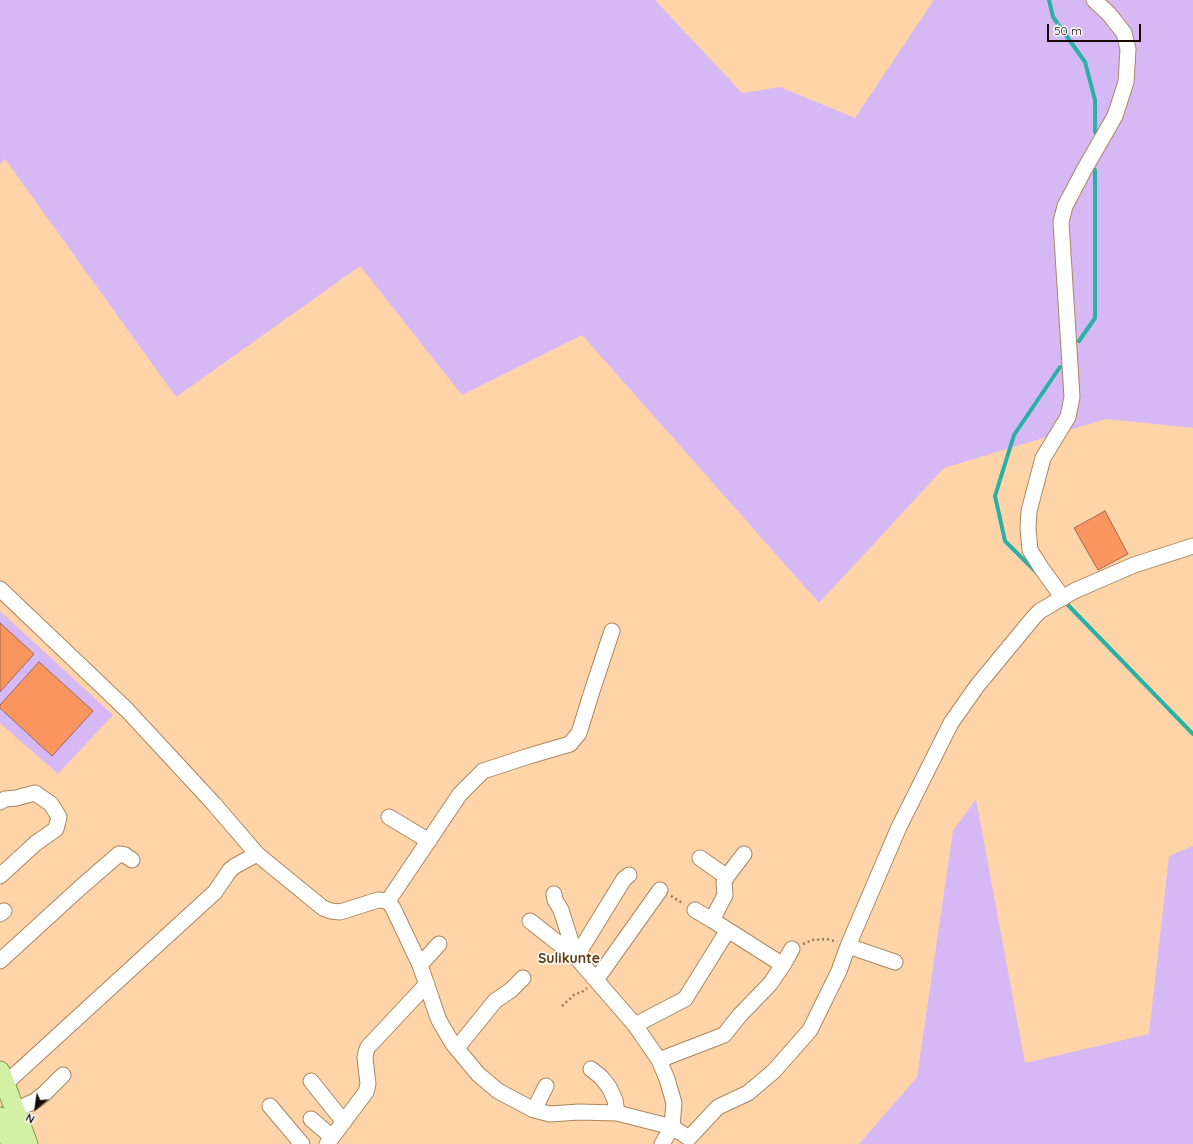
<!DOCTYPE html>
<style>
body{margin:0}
#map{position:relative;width:1193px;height:1144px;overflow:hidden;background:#ffd4a8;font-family:Quicksand,sans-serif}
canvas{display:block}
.north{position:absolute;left:16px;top:1088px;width:40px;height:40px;-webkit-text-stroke:3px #fdfdfd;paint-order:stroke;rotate:209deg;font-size:11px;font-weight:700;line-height:16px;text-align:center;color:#170900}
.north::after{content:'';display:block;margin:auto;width:14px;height:18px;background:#170900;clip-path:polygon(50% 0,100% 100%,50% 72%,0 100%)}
.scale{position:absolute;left:1047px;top:24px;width:94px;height:18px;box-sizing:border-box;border:2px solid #170900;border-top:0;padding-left:5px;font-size:12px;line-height:14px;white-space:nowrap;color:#170900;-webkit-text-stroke:3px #fdfdfd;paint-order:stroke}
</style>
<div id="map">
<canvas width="1193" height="1144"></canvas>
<div class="north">N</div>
<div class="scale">50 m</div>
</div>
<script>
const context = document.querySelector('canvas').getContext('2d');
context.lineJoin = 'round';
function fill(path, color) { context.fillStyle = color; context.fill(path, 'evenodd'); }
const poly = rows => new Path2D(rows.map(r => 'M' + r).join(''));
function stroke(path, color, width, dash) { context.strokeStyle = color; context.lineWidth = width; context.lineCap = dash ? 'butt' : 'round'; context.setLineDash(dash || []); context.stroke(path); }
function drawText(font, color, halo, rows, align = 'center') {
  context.font = font + ' Quicksand,sans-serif'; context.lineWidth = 3; context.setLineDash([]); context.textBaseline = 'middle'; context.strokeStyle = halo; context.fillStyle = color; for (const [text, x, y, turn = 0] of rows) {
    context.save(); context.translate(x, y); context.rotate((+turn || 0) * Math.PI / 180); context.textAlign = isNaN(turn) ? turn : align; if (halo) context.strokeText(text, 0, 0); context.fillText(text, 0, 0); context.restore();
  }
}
const green = poly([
 [0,0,655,0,742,93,780,87,855,118,934,0,1193,0,1193,428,1106,419,944,468,819,603,582,335,462,395,360,266,176,397,5,159,0,164],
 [0,611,113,715,58,774,0,723],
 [976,799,1025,1063,1149,1034,1169,856,1193,846,1193,1144,859,1144,917,1077,953,831]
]);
const stream = poly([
 [1049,0,1053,17,1085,62,1095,100,1095,132],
 [1079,341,1095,318,1095,170],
 [1037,573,1005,541,995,496,1014,435,1060,367],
 [1064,601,1193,734]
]);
const building = poly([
 [1105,511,1128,554,1098,570,1074,528,1105,511],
 [0,623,34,654,0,692,0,623],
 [39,662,93,711,52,756,0,708,0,705,39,662]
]);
const path = poly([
 [671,896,684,904],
 [803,944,812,940,827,939,837,942],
 [562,1006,575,994,582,992,587,988]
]);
const minor = poly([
 [0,589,127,710,214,804,257,854,323,908,331,911,340,912,378,900,388,901,393,908,420,965,438,1018,441,1024,453,1044,478,1074,498,1091,534,1110,550,1114,579,1112,617,1113,672,1127,689,1138,718,1107,748,1093,774,1071,810,1030,839,971,848,946,899,827,951,723,977,686,1034,617,1040,611,1074,591,1134,565,1193,546],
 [1063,598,1042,569,1030,550,1028,528,1029,511,1043,458,1068,417,1072,397,1061,222,1065,206,1084,170,1115,116,1126,82,1128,49,1124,33,1109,14,1094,0],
 [0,802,5,799,16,798,35,793,51,804,59,817,56,829,36,843,0,876],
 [389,817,429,841],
 [700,858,727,877],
 [554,894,555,900,561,910,576,957,635,1025,659,1060,667,1079,674,1103,672,1127,662,1144],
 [388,901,460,794,483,771,529,756,570,744,579,733,593,688,612,631],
 [695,910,712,920,783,965],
 [0,914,4,911],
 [712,920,725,895,724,882,725,879,744,854],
 [530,921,576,957,624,879,629,875],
 [848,946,895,962],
 [0,961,81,887,119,854,125,855,132,860],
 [420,965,439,944],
 [596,980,660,890],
 [635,1025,685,999,728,930],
 [457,1048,495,1001,511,990,523,978],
 [659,1060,724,1035,740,1015,770,984,783,965,792,949],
 [591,1069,601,1077,609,1087,615,1100,617,1113],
 [311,1081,344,1122],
 [0,1087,5,1084,215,892,230,870,235,866,257,854],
 [270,1106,302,1144],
 [15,1109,24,1106,35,1101,45,1093,63,1075],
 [534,1110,546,1086],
 [311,1119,332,1137],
 [327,1144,366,1092,368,1084,365,1058,366,1052,368,1047,427,984]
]);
const major = poly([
 [0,1071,28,1144],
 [0,1117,11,1144]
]);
const districtNames = [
 ["Sulikunte",569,959]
];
fill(green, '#d6b8f4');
stroke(stream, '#29b1a7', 4);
fill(building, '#fa9560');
stroke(building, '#9b6950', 1);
stroke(minor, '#ad855c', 17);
stroke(major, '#7e9944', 21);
stroke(path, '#95775b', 2.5, [2, 3]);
stroke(minor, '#fff', 15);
stroke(major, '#d3f0a5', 19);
drawText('bold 14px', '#603d12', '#fdfdfd', districtNames);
</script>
